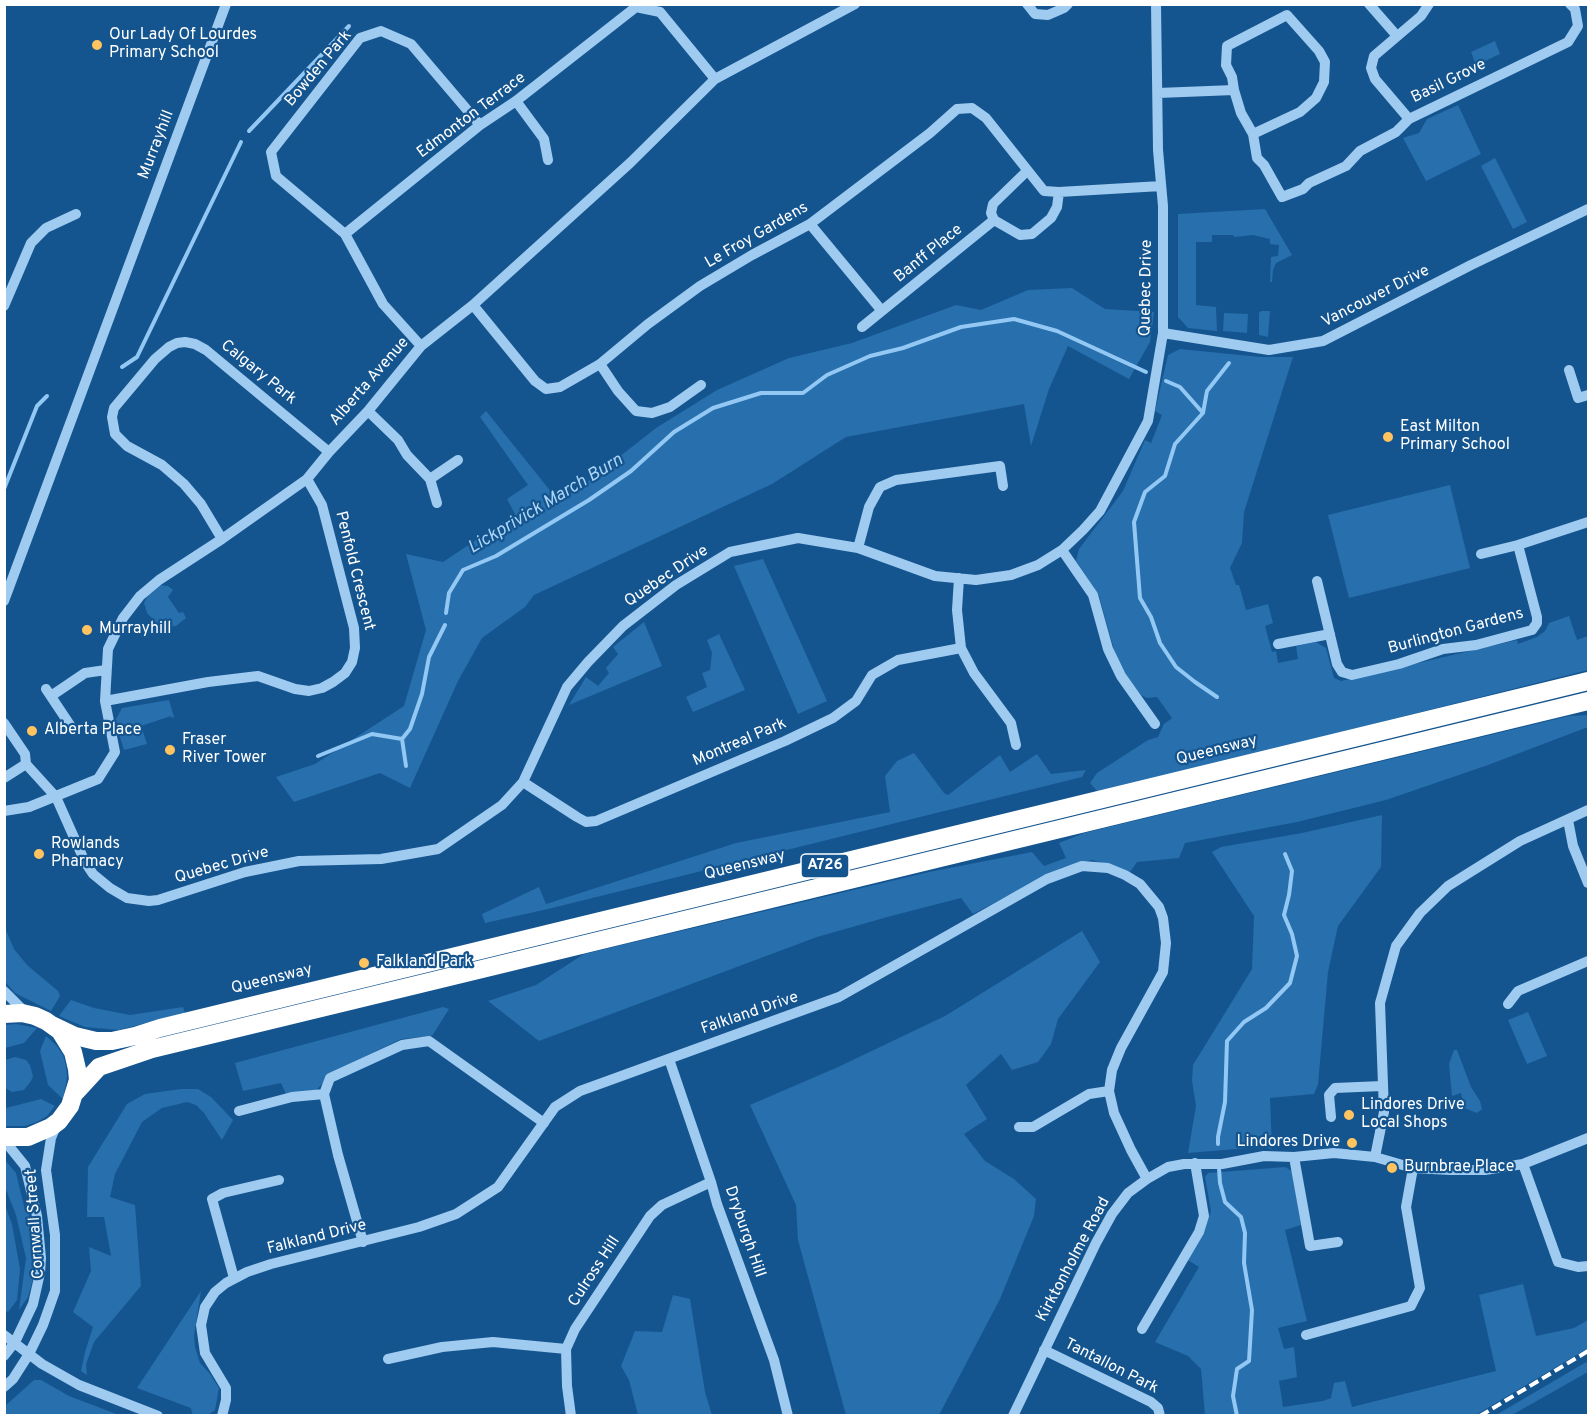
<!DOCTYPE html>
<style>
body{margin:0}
#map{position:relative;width:1593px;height:1420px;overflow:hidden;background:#15558f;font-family:Overpass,sans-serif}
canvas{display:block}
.frame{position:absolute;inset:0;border:6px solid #fff;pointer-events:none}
</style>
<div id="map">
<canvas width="1593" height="1420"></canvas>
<div class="frame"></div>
</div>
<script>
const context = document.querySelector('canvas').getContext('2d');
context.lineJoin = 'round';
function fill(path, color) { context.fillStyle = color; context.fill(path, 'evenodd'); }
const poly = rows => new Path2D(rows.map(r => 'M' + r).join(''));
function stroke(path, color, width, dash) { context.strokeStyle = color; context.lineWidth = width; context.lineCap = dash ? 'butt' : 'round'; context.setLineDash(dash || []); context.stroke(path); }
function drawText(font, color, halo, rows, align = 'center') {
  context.font = font + ' Overpass,sans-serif'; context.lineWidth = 4.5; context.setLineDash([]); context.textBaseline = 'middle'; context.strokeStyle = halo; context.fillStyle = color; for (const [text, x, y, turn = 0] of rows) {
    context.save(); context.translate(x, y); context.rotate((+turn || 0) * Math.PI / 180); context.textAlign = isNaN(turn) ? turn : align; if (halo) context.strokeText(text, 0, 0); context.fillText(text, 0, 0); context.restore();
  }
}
const green = poly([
 [1495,41,1500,54,1476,65,1471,52],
 [1458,105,1481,154,1426,181,1403,138,1419,133,1427,119],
 [1495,158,1527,222,1513,229,1481,166],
 [1265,209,1292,255,1276,263,1273,270,1272,282,1270,282,1271,257,1278,256,1279,245,1270,244,1270,239,1253,235,1234,237,1233,235,1212,235,1212,242,1196,242,1196,305,1216,307,1217,331,1188,328,1178,317,1178,214],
 [1072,288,1105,309,1154,312,1150,342,1129,379,1068,346,1049,389,1031,446,1024,404,846,437,772,484,534,595,525,607,482,638,458,681,410,788,380,773,294,802,276,777,315,764,404,706,426,630,406,554,443,562,515,514,507,499,528,485,480,417,486,411,557,499,577,490,656,428,717,390,789,358,852,343,956,305,981,310,1028,290],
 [1261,311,1270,311,1268,337,1259,335,1259,313],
 [1224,313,1248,314,1247,333,1223,331],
 [1180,349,1260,357,1293,357,1244,512,1242,543,1230,568,1236,585,1239,585,1246,610,1268,604,1273,623,1265,626,1272,652,1276,651,1278,663,1298,659,1296,646,1316,642,1326,648,1334,678,1341,681,1517,640,1518,644,1537,637,1545,631,1549,623,1569,616,1577,640,1588,636,1588,670,1099,793,1090,783,1097,773,1148,740,1158,737,1164,724,1172,718,1157,697,1147,698,1141,695,1125,676,1116,657,1099,596,1076,561,1079,549,1123,491,1145,440,1151,443,1162,415,1155,411,1168,355],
 [1450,485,1470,568,1349,598,1328,515],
 [763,559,827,701,798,714,734,566],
 [160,585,168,586,173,590,168,597,179,613,183,612,186,618,176,626,167,627,158,624,147,613,144,603,148,595],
 [644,622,662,666,569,705,586,677,598,686,609,673,606,668,618,654,613,647],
 [719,634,745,690,693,712,686,697,707,687,702,673,710,670,712,653,707,640],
 [169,700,174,717,172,718,171,716,141,726,147,744,124,750,115,721,122,708],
 [1588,715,1588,727,1488,765,1386,800,1297,822,1185,843,1179,858,1137,862,1130,872,1092,860,1061,868,973,914,961,898,891,916,817,937,539,1041,488,1001,536,985,584,954,929,872,1032,852,1044,866,1066,858,1059,843,1084,833,1569,716],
 [914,753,944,793,948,795,1000,755,1010,772,1037,754,1051,774,1086,770,1082,777,548,909,485,923,482,914,539,887,546,904,736,843,890,812,885,776,897,761],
 [1382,815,1381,867,1338,926,1328,972,1318,1084,1314,1094,1270,1098,1272,1149,1261,1147,1188,1153,1196,1106,1192,1081,1193,1065,1252,969,1254,916,1212,852,1221,847,1302,833],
 [5,928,14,949,27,965,58,991,60,996,51,1011,15,993,7,984,4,977],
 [1082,931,1100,962,1058,1019,1051,1044,1038,1062,1012,1070,1001,1054,966,1085,987,1119,964,1134,985,1161,1014,1179,1036,1199,1034,1216,1000,1299,939,1415,846,1415,798,1240,796,1205,750,1105,838,1067,945,1016],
 [71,1000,94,1008,130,1015,183,1007,185,1013,119,1030,85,1027,59,1016],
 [443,1007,449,1009,432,1036,401,1039,337,1070,316,1090,286,1094,281,1083,243,1091,235,1063],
 [1528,1012,1547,1056,1527,1064,1508,1020],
 [16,1024,37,1028,24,1043,5,1048,5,1025],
 [46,1036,56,1045,63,1055,66,1066,67,1078,63,1099,48,1085,40,1051],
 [1454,1050,1457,1050,1471,1087,1480,1101,1482,1109,1477,1113,1464,1108,1461,1093,1452,1096,1449,1064],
 [15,1057,26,1060,30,1065,33,1076,31,1081,24,1090,12,1092,5,1088,5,1060],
 [181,1089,198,1089,211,1097,233,1120,222,1140,204,1113,196,1105,187,1102,162,1108,142,1122,115,1174,110,1197,135,1205,141,1286,94,1342,86,1364,87,1375,81,1371,85,1352,93,1327,73,1312,91,1271,89,1247,111,1256,104,1217,87,1217,88,1167,127,1104,145,1094],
 [41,1099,55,1106,47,1116,37,1122,25,1126,5,1126,5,1109,6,1108],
 [4,1159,16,1173,25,1210,29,1213,34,1253,33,1279,28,1297,19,1310,26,1258,16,1215,5,1187],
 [1285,1167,1292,1171,1301,1225,1285,1230,1307,1321,1278,1328,1284,1349,1294,1347,1297,1377,1279,1381,1283,1407,1323,1401,1331,1398,1334,1383,1345,1381,1352,1407,1496,1371,1479,1295,1523,1284,1536,1336,1574,1328,1588,1320,1588,1348,1474,1416,1205,1415,1201,1369,1188,1356,1155,1342,1199,1267,1186,1259,1205,1228,1211,1211,1205,1177,1208,1173],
 [4,1203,12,1224,20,1269,17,1300,8,1312,4,1310],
 [201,1291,194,1336,195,1347,200,1363,210,1374,219,1388,215,1410,208,1415,194,1415,192,1413,191,1408,137,1388],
 [673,1295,690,1299,705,1392,712,1415,638,1415,629,1380,621,1366,635,1331,662,1332],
 [1588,1361,1588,1372,1512,1415,1496,1415],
 [34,1380,41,1380,69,1396,119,1415,5,1415,5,1406]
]);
const stream = poly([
 [249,131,349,26],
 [122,367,137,357,241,142],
 [1166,381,1180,387,1203,413],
 [4,489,37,406,47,396],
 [446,613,449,593,463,570,496,556,589,500,631,471,674,432,713,408,761,393,803,393,827,375,870,356,903,348,961,327,1014,319,1057,331,1146,372],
 [1217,697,1195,682,1176,667,1160,643,1151,617,1140,598,1134,522,1145,492,1165,476,1175,444,1203,413,1207,391,1229,363],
 [402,739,406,766],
 [318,756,372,734,402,739,410,729,422,694,429,657,445,625],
 [1218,1144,1218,1137,1225,1102,1227,1041,1244,1022,1266,1008,1290,983,1297,956,1292,934,1284,915,1289,895,1292,871,1285,854],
 [1219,1168,1220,1183,1225,1202,1241,1217,1245,1233,1244,1263,1252,1310,1249,1361,1237,1369,1233,1396,1237,1416]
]);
const minor = poly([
 [1027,4,1035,14,1048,15,1064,8,1068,4],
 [1369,4,1397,36],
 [1234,90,1232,77,1226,65,1227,46,1287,15,1319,51,1325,62,1324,82,1316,98,1300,112,1253,134],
 [1158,93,1234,90,1241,113,1253,134,1257,158,1264,165,1282,197,1303,189,1309,183,1346,166,1360,151,1396,132,1409,119,1568,42,1578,26,1575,9,1570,4],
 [516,101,544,139,548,160],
 [1409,119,1375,79,1371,68,1374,56,1421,16,1429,4],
 [1027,171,993,204,991,213,994,220,1020,235,1032,234,1051,218,1057,207,1059,192],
 [810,224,882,311],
 [345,234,480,125,516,101,636,7,660,12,715,79],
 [473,305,535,381,546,389,560,387,600,364,648,324,700,286,752,255,810,224,930,133,957,109,972,108,986,118,1044,191,1059,192,1161,186],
 [4,306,31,243,46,228,76,214],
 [862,327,994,220],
 [1163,333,1269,350,1323,341,1471,265,1588,209],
 [421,346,383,304,345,234,276,176,271,152,360,38,381,31,411,44,480,125],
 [600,364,618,391,636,411,652,413,670,407,701,385],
 [1569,370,1578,398,1588,395],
 [368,411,398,440,407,455,430,479,437,503],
 [430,479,458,460],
 [222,539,201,504,184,484,162,465,127,446,115,434,112,417,114,408,155,359,169,347,177,343,185,342,195,344,206,350,329,452],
 [858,548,869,507,880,487,896,480,1000,466,1003,486],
 [1062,550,1093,595,1108,649,1121,676,1155,724],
 [1481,554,1518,545,1588,522],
 [959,578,957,610,961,648,974,673,1011,723,1016,745],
 [1317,581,1337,664,1342,672,1352,675,1399,664,1443,649,1476,645,1532,630,1537,623,1537,617,1518,545],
 [4,601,226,4],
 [1278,644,1330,634],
 [46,689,72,728],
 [51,696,85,673,106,670],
 [105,701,208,682,258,676,295,689,309,691,322,688,333,682,345,673,352,662,355,648,354,628,322,505,307,479],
 [4,723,25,754,26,764,56,797,85,862,93,874,110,888,127,898,149,901,158,900,245,872,299,861,381,859,438,849,502,805,523,782,567,687,588,662,623,626,676,585,730,552,798,538,858,548,935,576,976,580,1011,575,1038,565,1062,550,1083,530,1100,511,1148,421,1163,333,1163,206,1158,150,1156,4],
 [4,778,26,764],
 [523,782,577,817,586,822,596,821,785,741,833,718,856,701,872,675,898,660,961,648],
 [4,811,29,807,98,779,115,752,105,701,108,649,123,618,140,596,159,580,222,539,307,479,329,452,368,411,421,346,473,305,630,163,715,79,855,4],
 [1568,820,1573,846,1588,883],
 [4,991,27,1014],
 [1508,1004,1518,991,1588,961],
 [669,1059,711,1182,717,1204,774,1360,788,1416],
 [239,1111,292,1097,324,1094],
 [1331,1117,1329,1095,1335,1088,1382,1086],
 [1019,1127,1033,1127,1089,1094,1109,1091],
 [4,1140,25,1166,37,1216,41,1258,40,1273,33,1304,15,1342,4,1356],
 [1294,1157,1310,1246,1338,1242],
 [1375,1157,1384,1112,1380,1003,1396,946,1420,913,1448,886,1520,841,1588,810],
 [1523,1164,1558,1262,1578,1267,1588,1266],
 [363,1242,338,1155,324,1094,330,1078,402,1045,429,1041,544,1123],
 [234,1278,212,1199,223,1193,279,1180],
 [1142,1329,1199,1232,1204,1216,1195,1163],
 [4,1335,42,1364,79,1385,158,1416],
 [1306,1335,1411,1306,1420,1288,1406,1207,1413,1168],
 [1044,1350,1151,1402,1158,1408,1160,1416],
 [388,1359,442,1347,493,1342,566,1349],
 [4,1387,13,1379,29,1354,43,1325,55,1291,55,1235,46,1170,51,1138,57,1124],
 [222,1416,226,1400,226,1388,205,1353,201,1325,205,1307,215,1292,226,1283,247,1272,271,1264,419,1227,456,1214,498,1187,555,1107,580,1091,839,997,1047,879,1082,866,1108,868,1125,875,1140,884,1159,907,1163,918,1166,943,1163,972,1121,1048,1112,1070,1109,1091,1114,1113,1131,1150,1147,1179],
 [571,1416,567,1386,566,1349,575,1329,650,1216,662,1205,711,1182],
 [1013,1416,1096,1243,1112,1214,1128,1193,1147,1179,1168,1167,1184,1164,1222,1164,1264,1156,1294,1157,1334,1153,1375,1157,1413,1168,1451,1170,1485,1170,1523,1164,1588,1138]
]);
const highway = poly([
 [4,1014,22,1013,35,1016,46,1021,60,1031,73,1052,77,1069,78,1080,70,1106,59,1121,51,1127,28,1137,4,1137],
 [52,1025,75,1036,96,1041,112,1041,135,1036,160,1028,267,1002,1588,681],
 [76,1092,99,1067,152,1049,1588,701]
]);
const rail = poly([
 [1480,1416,1588,1351]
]);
const markers = [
 [97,45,6,"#ffc35f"],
 [1388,437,6,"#ffc35f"],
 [87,630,6,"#ffc35f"],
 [32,731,6,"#ffc35f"],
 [170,750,6,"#ffc35f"],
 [39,854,6,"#ffc35f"],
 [364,963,6,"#ffc35f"],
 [1349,1115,6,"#ffc35f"],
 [1352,1143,6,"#ffc35f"],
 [1392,1168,6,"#ffc35f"]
];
const shields = [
 [825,866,48]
];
const shieldNames = [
 ["A726",825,866]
];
const poiNames = [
 ["Our Lady Of Lourdes",109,36],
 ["Primary School",109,54],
 ["East Milton",1400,428],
 ["Primary School",1400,446],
 ["Murrayhill",99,630],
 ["Alberta Place",44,731],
 ["Fraser",182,741],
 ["River Tower",182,759],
 ["Rowlands",51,845],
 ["Pharmacy",51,863],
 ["Falkland Park",376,963],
 ["Lindores Drive",1361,1106],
 ["Local Shops",1361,1124],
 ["Lindores Drive",1340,1143,"right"],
 ["Burnbrae Place",1404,1168]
];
const streetNames = [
 ["Bowden Park",319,69,-50],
 ["Basil Grove",1449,82,-26],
 ["Edmonton Terrace",472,116,-37],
 ["Murrayhill",157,145,-69],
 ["Le Froy Gardens",757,236,-30],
 ["Banff Place",929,254,-39],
 ["Quebec Drive",1147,288,-89],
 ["Vancouver Drive",1376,297,-27],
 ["Calgary Park",258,373,39],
 ["Alberta Avenue",370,382,-49],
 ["Penfold Crescent",354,571,76],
 ["Quebec Drive",667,577,-34],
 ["Burlington Gardens",1456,632,-15],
 ["Montreal Park",740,743,-23],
 ["Queensway",1217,751,-14],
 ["Quebec Drive",222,866,-16],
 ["Queensway",745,866,-14],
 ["Queensway",272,980,-14],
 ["Falkland Drive",750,1014,-19],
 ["Cornwall Street",36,1224,-94],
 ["Dryburgh Hill",744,1232,71],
 ["Falkland Drive",317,1238,-14],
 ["Kirktonholme Road",1074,1260,-62],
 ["Culross Hill",595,1272,-57],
 ["Tantallon Park",1111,1367,27]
];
const waterNames = [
 ["Lickprivick March Burn",546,505,-31]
];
fill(green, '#276fad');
stroke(stream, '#92c8f3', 4);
stroke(minor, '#a0cbf0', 10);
stroke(highway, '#fff', 18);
stroke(rail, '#fff', 4, [10, 4.5]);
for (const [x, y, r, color] of markers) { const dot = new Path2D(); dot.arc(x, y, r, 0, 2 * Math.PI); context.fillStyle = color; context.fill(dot); stroke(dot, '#15558f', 2); }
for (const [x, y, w] of shields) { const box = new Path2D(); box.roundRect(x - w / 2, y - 12, w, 24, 4.5); context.fillStyle = '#15558f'; context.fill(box); stroke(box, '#fff', 1.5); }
drawText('bold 15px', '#fff', null, shieldNames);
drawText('16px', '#fff', '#15558f', poiNames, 'left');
drawText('16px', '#fff', '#15558f', streetNames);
drawText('italic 18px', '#acd5f7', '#15558f', waterNames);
</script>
